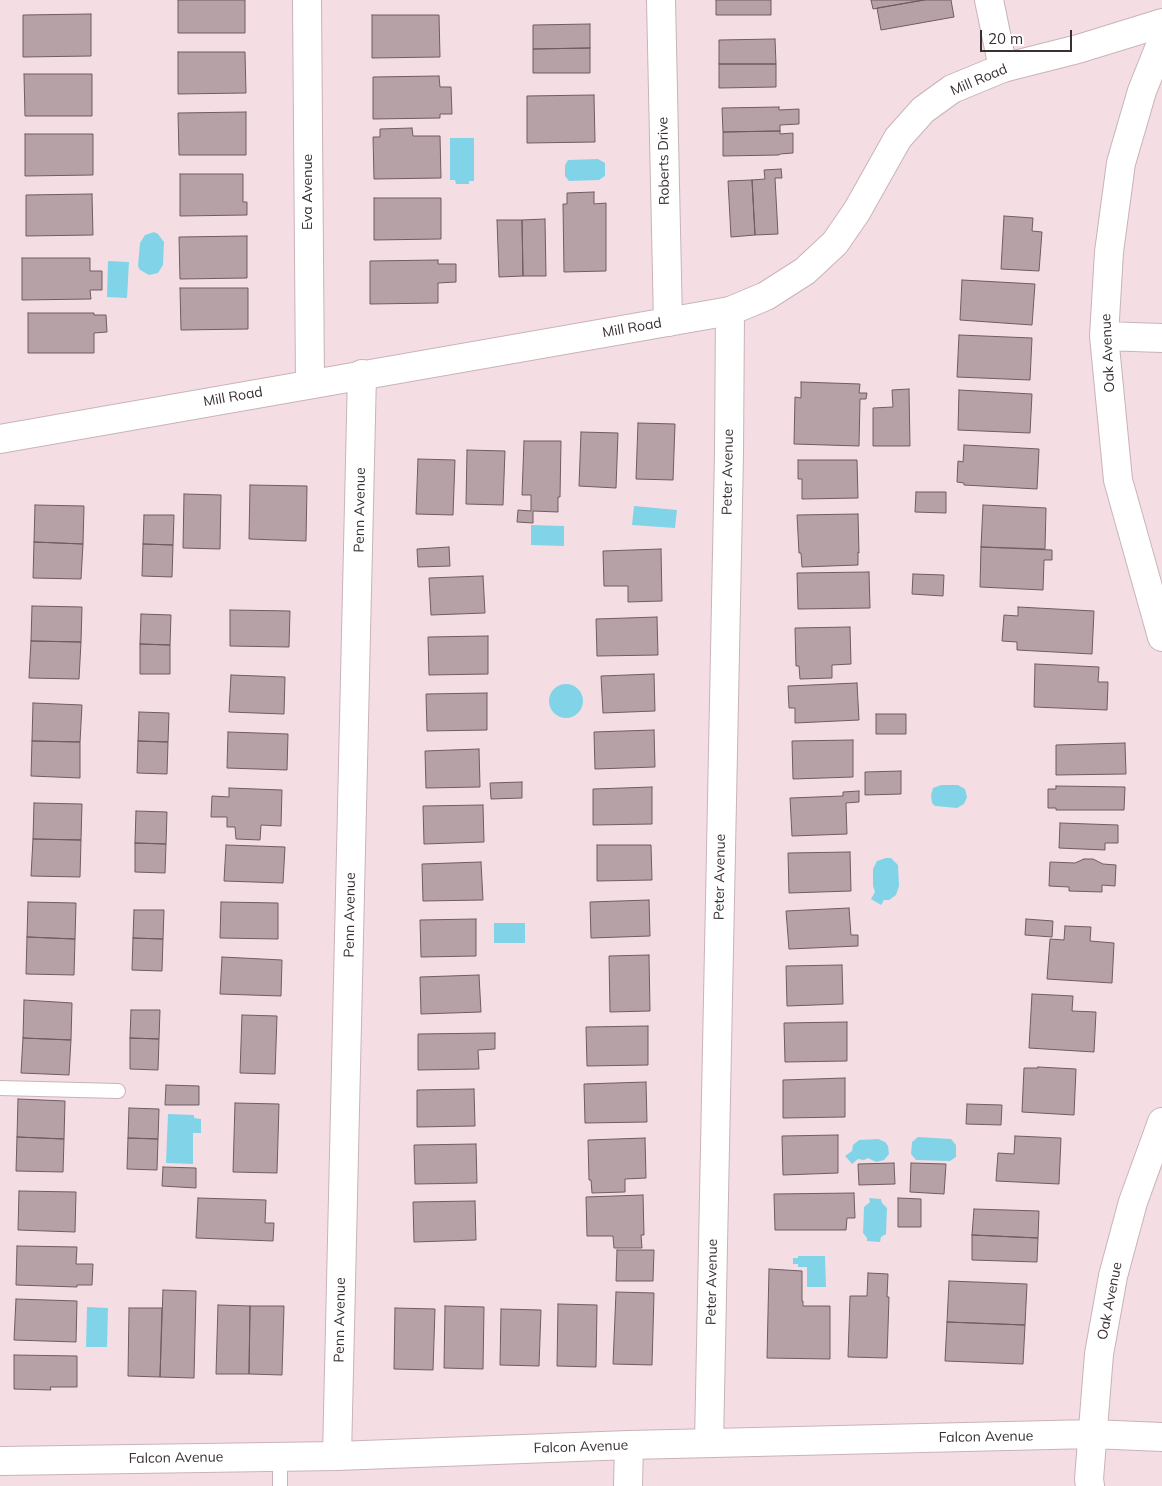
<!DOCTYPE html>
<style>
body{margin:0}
#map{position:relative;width:1162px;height:1486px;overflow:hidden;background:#f4dee4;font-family:Mulish,sans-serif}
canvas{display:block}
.scale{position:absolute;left:980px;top:30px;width:92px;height:22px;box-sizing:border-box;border:2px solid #383032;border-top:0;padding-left:6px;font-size:15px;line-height:18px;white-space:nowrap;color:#383032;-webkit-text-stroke:4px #fff;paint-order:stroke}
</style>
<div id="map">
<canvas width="1162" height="1486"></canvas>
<div class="scale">20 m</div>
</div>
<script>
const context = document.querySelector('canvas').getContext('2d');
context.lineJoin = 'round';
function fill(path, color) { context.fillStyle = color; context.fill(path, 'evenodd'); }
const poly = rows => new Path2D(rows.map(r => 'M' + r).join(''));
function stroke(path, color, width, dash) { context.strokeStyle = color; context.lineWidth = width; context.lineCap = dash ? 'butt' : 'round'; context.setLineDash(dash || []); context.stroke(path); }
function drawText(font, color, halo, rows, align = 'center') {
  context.font = font + ' Mulish,sans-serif'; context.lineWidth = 5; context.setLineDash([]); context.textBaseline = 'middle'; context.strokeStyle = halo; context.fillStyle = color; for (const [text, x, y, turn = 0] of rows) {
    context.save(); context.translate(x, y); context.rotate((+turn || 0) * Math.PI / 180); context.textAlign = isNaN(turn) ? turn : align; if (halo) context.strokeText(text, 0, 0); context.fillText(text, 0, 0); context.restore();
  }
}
const water = poly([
 [450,138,474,138,474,181,469,181,469,184,456,184,455,180,450,180],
 [598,159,605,163,605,176,599,180,569,181,565,176,565,165,568,160],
 [154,232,158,234,164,242,163,265,158,273,149,275,140,270,138,266,140,243,145,235],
 [108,261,129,262,127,298,107,297],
 [634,506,677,510,675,528,632,525],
 [531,525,564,526,564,546,531,545],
 '549 701a17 17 0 1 1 34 0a17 17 0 1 1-34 0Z',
 [941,785,958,785,965,789,967,797,964,804,957,808,935,806,932,803,931,795,933,788],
 [886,858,891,858,898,865,899,886,896,895,889,900,884,900,881,905,871,899,875,892,873,886,873,869,877,861],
 [494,923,525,923,525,943,494,943],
 [168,1114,194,1115,194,1118,201,1119,201,1133,193,1133,193,1164,166,1163],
 [918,1137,951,1139,956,1145,956,1157,950,1161,916,1160,911,1154,912,1142],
 [878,1139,885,1142,888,1146,889,1154,884,1160,876,1162,868,1158,864,1160,858,1159,852,1164,845,1156,852,1151,853,1145,859,1140],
 [869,1198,881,1199,882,1203,887,1208,886,1234,881,1237,880,1242,867,1241,867,1238,863,1233,864,1207,870,1202],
 [798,1256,825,1256,826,1287,807,1287,807,1267,798,1267,798,1264,793,1264,793,1258,798,1258],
 [87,1307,108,1308,107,1347,86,1347]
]);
const building = poly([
 [178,0,245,0,245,33,178,33,178,0],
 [716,0,771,0,771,15,716,15,716,0],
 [871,0,924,0,873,9,871,0],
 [924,0,951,0,954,17,881,30,877,8,924,0],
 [91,14,91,56,23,57,23,15,91,14],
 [372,15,439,15,440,57,372,58,372,15],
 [590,24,590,48,533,49,533,25,590,24],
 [775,39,776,64,719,64,719,40,775,39],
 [590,48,590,73,533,73,533,49,590,48],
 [178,52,245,52,246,93,178,94,178,52],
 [719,64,776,64,776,87,719,88,719,64],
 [24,74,92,74,92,116,25,116,24,74],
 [439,76,440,87,451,87,452,114,440,114,440,118,373,119,373,77,439,76],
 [594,95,595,142,527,143,527,96,594,95],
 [779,107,779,110,799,109,799,124,780,125,780,131,723,132,722,108,779,107],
 [246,112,246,155,179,155,178,113,246,112],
 [412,128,413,136,440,136,441,178,374,179,373,137,380,137,380,129,412,128],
 [780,131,780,134,793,133,793,153,780,154,779,155,723,156,723,132,780,131],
 [25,134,93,134,93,175,25,176,25,134],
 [781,169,782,178,775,178,778,234,755,235,752,180,765,179,764,170,781,169],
 [180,174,243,174,243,202,247,202,247,215,180,216,180,174],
 [752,180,755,235,731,237,728,181,752,180],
 [594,192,594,204,606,203,606,271,564,272,563,204,567,204,567,193,594,192],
 [92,194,93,235,26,236,26,195,92,194],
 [374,198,441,198,441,239,374,240,374,198],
 [1004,216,1033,218,1032,231,1042,232,1039,271,1001,269,1004,216],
 [545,219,546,276,523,276,522,220,545,219],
 [497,220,522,220,523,276,499,277,497,220],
 [247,236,247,278,180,279,179,237,247,236],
 [22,258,90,258,90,271,102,271,102,290,90,290,91,299,22,300,22,258],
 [438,260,438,264,456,264,456,282,438,283,438,303,370,304,370,261,438,260],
 [962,280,1035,284,1032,325,960,320,962,280],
 [180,288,248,288,248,329,181,330,180,288],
 [28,313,94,313,94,315,106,315,107,332,94,333,94,353,28,353,28,313],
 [959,335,1032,338,1030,380,957,377,959,335],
 [801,382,860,384,859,393,867,393,866,399,860,399,859,446,794,444,795,397,801,398,801,382],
 [909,389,910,446,873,446,873,408,893,407,892,390,909,389],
 [959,390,1032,394,1030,433,958,430,959,390],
 [638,423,675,424,673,480,636,479,638,423],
 [581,432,618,433,616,488,579,486,581,432],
 [524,441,561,441,560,497,558,497,558,512,533,511,533,523,517,522,518,510,531,511,531,495,522,495,524,441],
 [964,445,1039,449,1037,489,964,485,964,483,957,482,958,461,963,462,964,445],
 [467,450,505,451,503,505,466,504,467,450],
 [418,459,455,460,453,515,416,514,418,459],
 [798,460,857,460,858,498,802,499,802,479,798,479,798,460],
 [250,485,307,486,306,541,249,539,250,485],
 [916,492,946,492,946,513,915,512,916,492],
 [184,494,221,495,220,549,183,548,184,494],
 [35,505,84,506,83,544,34,542,35,505],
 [983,505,1046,508,1045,549,981,547,983,505],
 [858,514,859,553,858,552,858,565,802,567,801,553,799,553,797,515,858,514],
 [144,515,174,515,173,545,143,544,144,515],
 [34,542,83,544,81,579,33,578,34,542],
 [143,544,173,545,172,577,142,576,143,544],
 [449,547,450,566,418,567,417,549,449,547],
 [981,547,1052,550,1052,560,1044,560,1043,590,980,587,981,547],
 [661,549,662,601,628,602,628,586,604,586,603,551,661,549],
 [869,572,870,608,798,609,797,573,869,572],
 [913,574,944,575,943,596,912,594,913,574],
 [483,576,485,613,431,615,429,578,483,576],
 [32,606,82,607,81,642,31,641,32,606],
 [1018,607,1094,611,1092,654,1017,650,1017,642,1002,641,1004,615,1018,616,1018,607],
 [230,610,290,611,289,647,230,646,230,610],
 [141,614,171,615,170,645,140,644,141,614],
 [657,617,658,655,597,656,596,619,657,617],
 [850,627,851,664,832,665,832,678,800,679,799,666,796,666,795,628,850,627],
 [488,636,488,674,429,675,428,637,488,636],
 [31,641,81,642,79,679,29,678,31,641],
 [140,644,170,645,170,674,140,674,140,644],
 [1035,664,1099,667,1098,682,1108,682,1107,710,1034,707,1035,664],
 [654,674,655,711,603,713,601,676,654,674],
 [231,675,285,677,284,714,229,712,231,675],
 [857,683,859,720,795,723,795,708,789,708,788,686,857,683],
 [487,693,487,730,427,731,426,694,487,693],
 [33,703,82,705,80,742,32,741,33,703],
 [139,712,169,713,168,742,138,741,139,712],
 [876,714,906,714,906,734,876,734,876,714],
 [654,730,655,767,595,769,594,732,654,730],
 [228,732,288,734,287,770,227,768,228,732],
 [853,740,853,777,793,779,792,741,853,740],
 [32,741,80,742,80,778,31,776,32,741],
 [138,741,168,742,167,774,137,773,138,741],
 [1125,743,1126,774,1056,775,1056,745,1125,743],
 [479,749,480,787,426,788,425,751,479,749],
 [901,771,901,794,865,795,865,772,901,771],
 [522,782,522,798,491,799,490,783,522,782],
 [1056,786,1125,787,1124,810,1056,810,1056,808,1048,808,1048,789,1056,789,1056,786],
 [652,787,652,824,593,825,593,789,652,787],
 [229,788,282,790,281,826,261,825,260,840,236,839,235,827,227,827,227,817,211,817,212,796,229,797,229,788],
 [859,791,859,802,846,803,847,834,792,836,790,798,843,796,843,792,859,791],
 [34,803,82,804,81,840,33,839,34,803],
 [483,805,484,842,424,844,423,806,483,805],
 [136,811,167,812,166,844,135,843,136,811],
 [1060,823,1118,825,1118,843,1105,843,1105,850,1059,848,1060,823],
 [33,839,81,840,80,877,31,876,33,839],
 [135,843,166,844,165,873,135,872,135,843],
 [226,845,285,847,283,883,224,881,226,845],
 [597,845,651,845,652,880,597,881,597,845],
 [850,852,851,891,789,893,788,853,850,852],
 [1084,859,1093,859,1103,864,1116,865,1115,886,1102,885,1102,892,1069,891,1069,887,1049,886,1050,862,1075,863,1084,859],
 [481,862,483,900,423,901,422,864,481,862],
 [649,900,650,936,591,938,590,902,649,900],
 [28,902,76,903,75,939,27,937,28,902],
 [221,902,278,903,278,939,220,938,221,902],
 [849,908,851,935,858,935,858,946,789,949,786,911,849,908],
 [134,910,164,910,163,939,133,938,134,910],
 [476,919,476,956,421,957,420,920,476,919],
 [1026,919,1053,921,1052,937,1025,935,1026,919],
 [1065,926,1091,927,1090,941,1114,943,1112,983,1047,979,1050,939,1064,940,1065,926],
 [27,937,75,939,74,975,26,974,27,937],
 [133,938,163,939,162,971,132,970,133,938],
 [649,955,650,1011,610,1012,609,956,649,955],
 [222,957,282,960,281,996,220,994,222,957],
 [842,965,843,1004,787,1006,786,966,842,965],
 [479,975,481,1012,421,1014,420,977,479,975],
 [1032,994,1073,996,1072,1011,1096,1012,1094,1052,1029,1048,1032,994],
 [24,1000,72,1003,71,1040,23,1038,24,1000],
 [131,1010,160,1010,159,1039,130,1038,131,1010],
 [242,1015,277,1016,275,1074,240,1073,242,1015],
 [847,1022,847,1061,785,1062,784,1023,847,1022],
 [648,1026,648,1065,587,1066,586,1027,648,1026],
 [495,1033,495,1049,478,1050,479,1069,418,1070,418,1034,495,1033],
 [23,1038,71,1040,69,1075,21,1073,23,1038],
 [130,1038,159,1039,158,1070,130,1069,130,1038],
 [1038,1067,1076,1069,1074,1115,1022,1112,1024,1068,1038,1068,1038,1067],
 [845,1078,845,1117,783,1118,783,1080,845,1078],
 [646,1082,647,1122,585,1123,584,1084,646,1082],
 [166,1085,199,1086,199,1105,165,1105,166,1085],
 [474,1089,475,1126,417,1127,417,1090,474,1089],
 [18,1099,65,1101,64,1139,17,1137,18,1099],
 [235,1103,279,1104,277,1173,233,1172,235,1103],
 [967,1104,1002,1105,1001,1125,966,1124,967,1104],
 [129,1108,159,1109,158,1139,128,1138,129,1108],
 [838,1135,838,1173,783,1175,782,1136,838,1135],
 [1015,1136,1061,1138,1059,1184,996,1181,998,1153,1014,1154,1015,1136],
 [17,1137,64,1139,63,1172,16,1171,17,1137],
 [128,1138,158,1139,157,1170,127,1169,128,1138],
 [645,1138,646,1178,625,1179,625,1192,592,1193,591,1180,589,1180,588,1140,645,1138],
 [476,1144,477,1183,415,1184,414,1145,476,1144],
 [894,1163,895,1184,859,1185,858,1164,894,1163],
 [911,1163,946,1164,944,1194,910,1192,911,1163],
 [163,1167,196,1168,196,1188,162,1186,163,1167],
 [19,1191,76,1192,75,1232,18,1230,19,1191],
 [854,1193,855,1218,847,1218,846,1230,775,1230,774,1194,854,1193],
 [643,1195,644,1235,641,1235,642,1248,614,1248,613,1236,587,1236,586,1197,643,1195],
 [198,1198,266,1200,265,1223,274,1223,273,1241,196,1238,198,1198],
 [898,1198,921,1199,921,1227,898,1227,898,1198],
 [475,1201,476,1240,414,1242,413,1202,475,1201],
 [974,1209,1039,1211,1038,1238,972,1235,974,1209],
 [972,1235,1038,1238,1037,1262,972,1260,972,1235],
 [17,1246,77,1247,76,1264,93,1264,92,1285,77,1285,77,1287,16,1285,17,1246],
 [617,1250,654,1250,653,1281,616,1281,617,1250],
 [769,1269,802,1271,802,1301,803,1301,803,1306,830,1306,830,1359,767,1358,769,1269],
 [868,1273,888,1274,887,1297,889,1297,887,1358,848,1357,850,1296,867,1296,868,1273],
 [949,1281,1027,1284,1025,1325,947,1322,949,1281],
 [163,1290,196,1291,194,1378,160,1377,163,1290],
 [616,1292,654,1293,652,1365,613,1364,616,1292],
 [16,1299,77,1301,76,1342,14,1340,16,1299],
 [558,1304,597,1305,596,1367,557,1366,558,1304],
 [218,1305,250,1306,249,1374,216,1374,218,1305],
 [250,1306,284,1306,282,1375,249,1374,250,1306],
 [445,1306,484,1307,483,1369,444,1368,445,1306],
 [129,1308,162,1308,160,1377,128,1376,129,1308],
 [395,1308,435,1309,433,1370,394,1369,395,1308],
 [501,1309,541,1310,539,1366,500,1365,501,1309],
 [947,1322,1025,1325,1023,1364,945,1361,947,1322],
 [14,1355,77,1356,77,1387,50,1387,51,1390,14,1389,14,1355]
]);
const lane = poly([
 [0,1088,118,1091],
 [280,1456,280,1486]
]);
const street = poly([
 [307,0,310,383],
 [661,0,668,322],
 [989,0,1003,68],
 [1162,41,1142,91,1121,163,1109,252,1104,336,1118,480,1162,637],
 [1104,336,1162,338],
 [709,1443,729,454,730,311],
 [337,1456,362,374],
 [0,1461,337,1456,629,1445,1092,1434,1162,1437],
 [628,1486,629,1445],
 [1090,1486,1089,1479,1099,1354,1113,1276,1133,1202,1162,1122]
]);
const secondary = poly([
 [0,439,730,311,766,296,805,271,835,243,857,211,898,138,923,110,952,89,1003,68,1078,49,1162,23]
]);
const streetNames = [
 ["Mill Road",979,80,-23],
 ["Roberts Drive",664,161,-91],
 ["Eva Avenue",308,192,-90],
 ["Mill Road",632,328,-10],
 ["Oak Avenue",1108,353,-93],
 ["Mill Road",233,397,-10],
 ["Peter Avenue",728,472,-89],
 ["Penn Avenue",360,510,-89],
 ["Peter Avenue",720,877,-89],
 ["Penn Avenue",350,915,-89],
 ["Peter Avenue",712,1282,-89],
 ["Oak Avenue",1110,1301,-79],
 ["Penn Avenue",340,1320,-89],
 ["Falcon Avenue",986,1437,-1],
 ["Falcon Avenue",581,1447,-2],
 ["Falcon Avenue",176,1458,-1]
];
fill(water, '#81d4e7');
fill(building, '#b6a1a7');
stroke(building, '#6f5c62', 1);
stroke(lane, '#c9b3b9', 16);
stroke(street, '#c9b3b9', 30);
stroke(secondary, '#c9b3b9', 30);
stroke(lane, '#fff', 14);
stroke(street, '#fff', 28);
stroke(secondary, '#fff', 28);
drawText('14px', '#383032', '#fff', streetNames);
</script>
